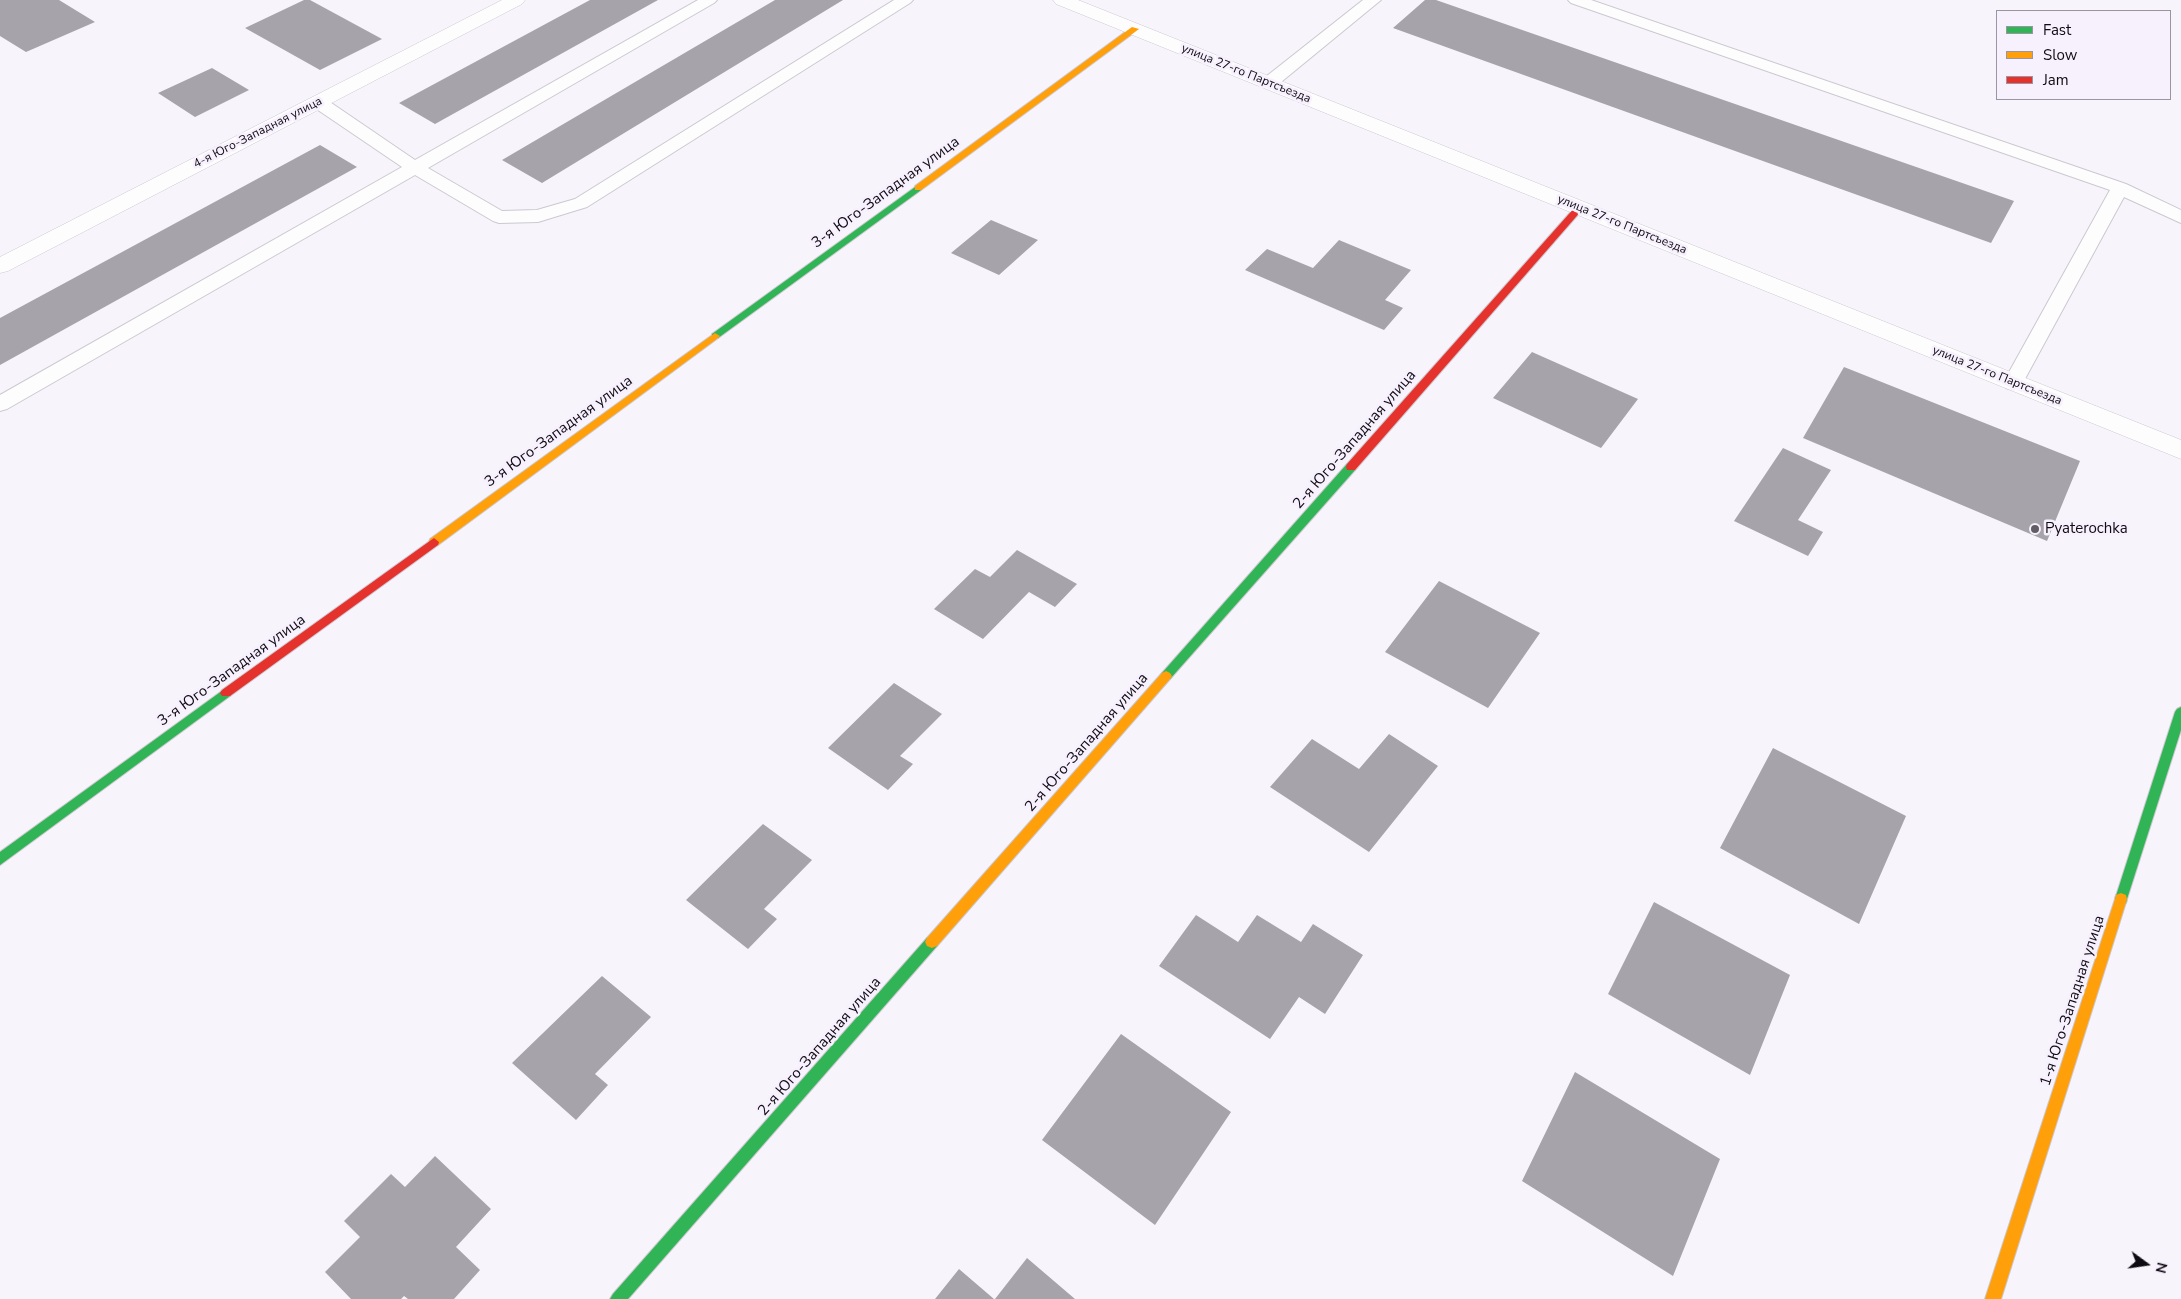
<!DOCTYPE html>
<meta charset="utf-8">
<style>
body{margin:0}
#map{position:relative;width:2181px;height:1299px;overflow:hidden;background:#f7f4fb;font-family:"Nunito Sans",sans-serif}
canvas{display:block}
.legend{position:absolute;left:1996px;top:10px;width:175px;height:90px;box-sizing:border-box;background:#f7f1fe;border:1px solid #9a95a0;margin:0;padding:6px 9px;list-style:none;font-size:15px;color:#0f0b12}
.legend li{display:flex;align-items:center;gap:10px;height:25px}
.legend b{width:25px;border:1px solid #9a95a0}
.north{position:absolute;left:2121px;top:1239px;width:50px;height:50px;-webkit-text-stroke:4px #f7f1fe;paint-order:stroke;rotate:104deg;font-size:14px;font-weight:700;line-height:20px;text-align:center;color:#0f0b12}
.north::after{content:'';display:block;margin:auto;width:18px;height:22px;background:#0f0b12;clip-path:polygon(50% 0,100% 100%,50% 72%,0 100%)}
</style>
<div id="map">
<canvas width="2181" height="1299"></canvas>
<ul class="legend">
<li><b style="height:6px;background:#30b455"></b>Fast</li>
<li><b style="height:6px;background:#ff9f0a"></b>Slow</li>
<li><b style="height:6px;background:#e5322d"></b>Jam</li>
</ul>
<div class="north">N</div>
</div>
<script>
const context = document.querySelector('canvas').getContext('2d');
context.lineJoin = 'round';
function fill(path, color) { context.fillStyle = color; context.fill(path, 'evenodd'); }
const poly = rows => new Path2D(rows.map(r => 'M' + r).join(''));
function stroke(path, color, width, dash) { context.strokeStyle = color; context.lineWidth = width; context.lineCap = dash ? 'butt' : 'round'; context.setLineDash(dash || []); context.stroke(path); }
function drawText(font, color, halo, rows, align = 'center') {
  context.font = font + ' "Nunito Sans",sans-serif'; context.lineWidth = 5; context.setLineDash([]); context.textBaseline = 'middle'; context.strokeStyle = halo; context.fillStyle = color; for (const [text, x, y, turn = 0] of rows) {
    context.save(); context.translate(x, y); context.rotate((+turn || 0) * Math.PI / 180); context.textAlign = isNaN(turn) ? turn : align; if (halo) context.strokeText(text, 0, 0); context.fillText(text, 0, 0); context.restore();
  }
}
const building = poly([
 [0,0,59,0,95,22,26,52,0,36],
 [304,0,310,0,382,39,320,70,245,28],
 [590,0,658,0,435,124,399,103],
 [775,0,843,0,542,183,502,160],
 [1425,0,1436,0,2014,201,1991,243,1393,28],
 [212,68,249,90,195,117,158,93],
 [320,145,357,167,0,365,0,318],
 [991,220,1038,240,999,275,951,253],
 [1339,240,1411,270,1385,300,1403,308,1384,330,1245,270,1267,249,1313,268],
 [1532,352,1638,399,1601,448,1493,398],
 [1844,367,2080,461,2047,541,1803,438],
 [1783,448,1831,470,1798,520,1823,532,1808,556,1734,521],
 [1017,550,1077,584,1055,607,1029,592,983,639,934,609,975,569,990,577],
 [1439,581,1540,633,1488,708,1385,652],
 [894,683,942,714,900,756,913,764,888,790,828,748],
 [1389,734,1438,766,1369,852,1270,787,1312,739,1359,769],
 [1773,748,1906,816,1859,924,1720,848],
 [763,824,812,860,764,909,777,919,748,949,686,900],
 [1654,902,1790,975,1750,1075,1608,994],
 [1196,915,1238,942,1257,915,1301,942,1313,924,1363,955,1325,1014,1299,997,1270,1039,1159,966],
 [602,976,651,1017,595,1074,608,1085,576,1120,512,1063],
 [1121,1034,1231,1112,1155,1225,1042,1140],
 [1575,1072,1720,1159,1673,1276,1522,1181],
 [435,1156,491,1209,456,1247,480,1270,454,1299,408,1299,404,1296,401,1299,351,1299,325,1272,360,1237,344,1221,391,1174,405,1187],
 [1027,1258,1075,1299,995,1299],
 [959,1269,994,1299,935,1299]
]);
const lane = poly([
 [698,0,717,0,714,3,428,168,502,211,537,210,575,199,894,0,913,0,910,3,587,207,538,222,499,223,493,221,415,175,7,409,0,411,0,395,402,167,312,106,310,102,312,98,324,98,415,160,698,0],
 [1363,0,1381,0,1275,87,1263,87,1261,83,1263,79,1363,0],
 [1568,0,1591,0,2126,184,2181,210,2181,223,2124,197,2020,388,2013,390,2006,388,2003,383,2110,190,1571,3,1568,0]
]);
const street = poly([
 [502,0,525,0,522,4,8,271,0,273,0,257,502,0],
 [1053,0,1078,0,2181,440,2181,459,1056,4,1053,0]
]);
const fast = poly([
 [918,185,922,188,921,190,718,338,712,338,712,334,918,185],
 [1351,463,1356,467,1355,470,1170,679,1162,679,1160,676,1162,673,1347,464,1351,463],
 [226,688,230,690,232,693,230,696,0,865,0,852,226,688],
 [2181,707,2181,730,2127,899,2126,903,2121,905,2116,903,2115,899,2175,712,2177,709,2181,707],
 [932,936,937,938,939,942,937,946,628,1299,610,1299,613,1294,927,938,932,936]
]);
const slow = poly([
 [1132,27,1139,29,921,190,915,190,915,186,1132,27],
 [715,333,720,336,718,338,438,545,430,545,429,542,430,539,715,333],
 [1166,671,1170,673,1172,676,1170,679,937,946,932,948,927,946,925,942,927,938,1162,673,1166,671],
 [2121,893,2126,895,2127,899,2001,1299,1985,1299,2115,899,2116,895,2121,893]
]);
const jam = poly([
 [1579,205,1583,208,1582,210,1355,470,1347,470,1346,467,1347,464,1576,206,1579,205],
 [434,538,439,542,438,545,230,696,222,696,220,693,222,690,434,538]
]);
const markers = [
 [2035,529,5,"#605d64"]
];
const farStreetnames = [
 ["улица 27-го Партсъезда",1246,74,22],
 ["4-я Юго-Западная улица",258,133,-27],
 ["улица 27-го Партсъезда",1622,225,22],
 ["улица 27-го Партсъезда",1997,376,22]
];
const streetNames = [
 ["3-я Юго-Западная улица",886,193,-36],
 ["3-я Юго-Западная улица",559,432,-36],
 ["2-я Юго-Западная улица",1355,440,-49],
 ["3-я Юго-Западная улица",232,671,-36],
 ["2-я Юго-Западная улица",1087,743,-49],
 ["1-я Юго-Западная улица",2073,1001,-72],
 ["2-я Юго-Западная улица",820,1047,-49]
];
const poiNames = [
 ["Pyaterochka",2045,529]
];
fill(building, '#a6a3aa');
stroke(lane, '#ccc8d0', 2);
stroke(street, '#ccc8d0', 1);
stroke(fast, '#ccc8d0', 2);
stroke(slow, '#ccc8d0', 2);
stroke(jam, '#ccc8d0', 2);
fill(lane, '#fefdfe');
fill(street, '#fefdfe');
fill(fast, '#30b455');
fill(slow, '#ff9f0a');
fill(jam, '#e5322d');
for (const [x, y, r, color] of markers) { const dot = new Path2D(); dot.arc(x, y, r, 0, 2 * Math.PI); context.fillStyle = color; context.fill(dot); stroke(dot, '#f7f1fe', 2); }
drawText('12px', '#0f0b12', '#f7f1fe', farStreetnames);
drawText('15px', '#0f0b12', '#f7f1fe', streetNames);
drawText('15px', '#0f0b12', '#f7f1fe', poiNames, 'left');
</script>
